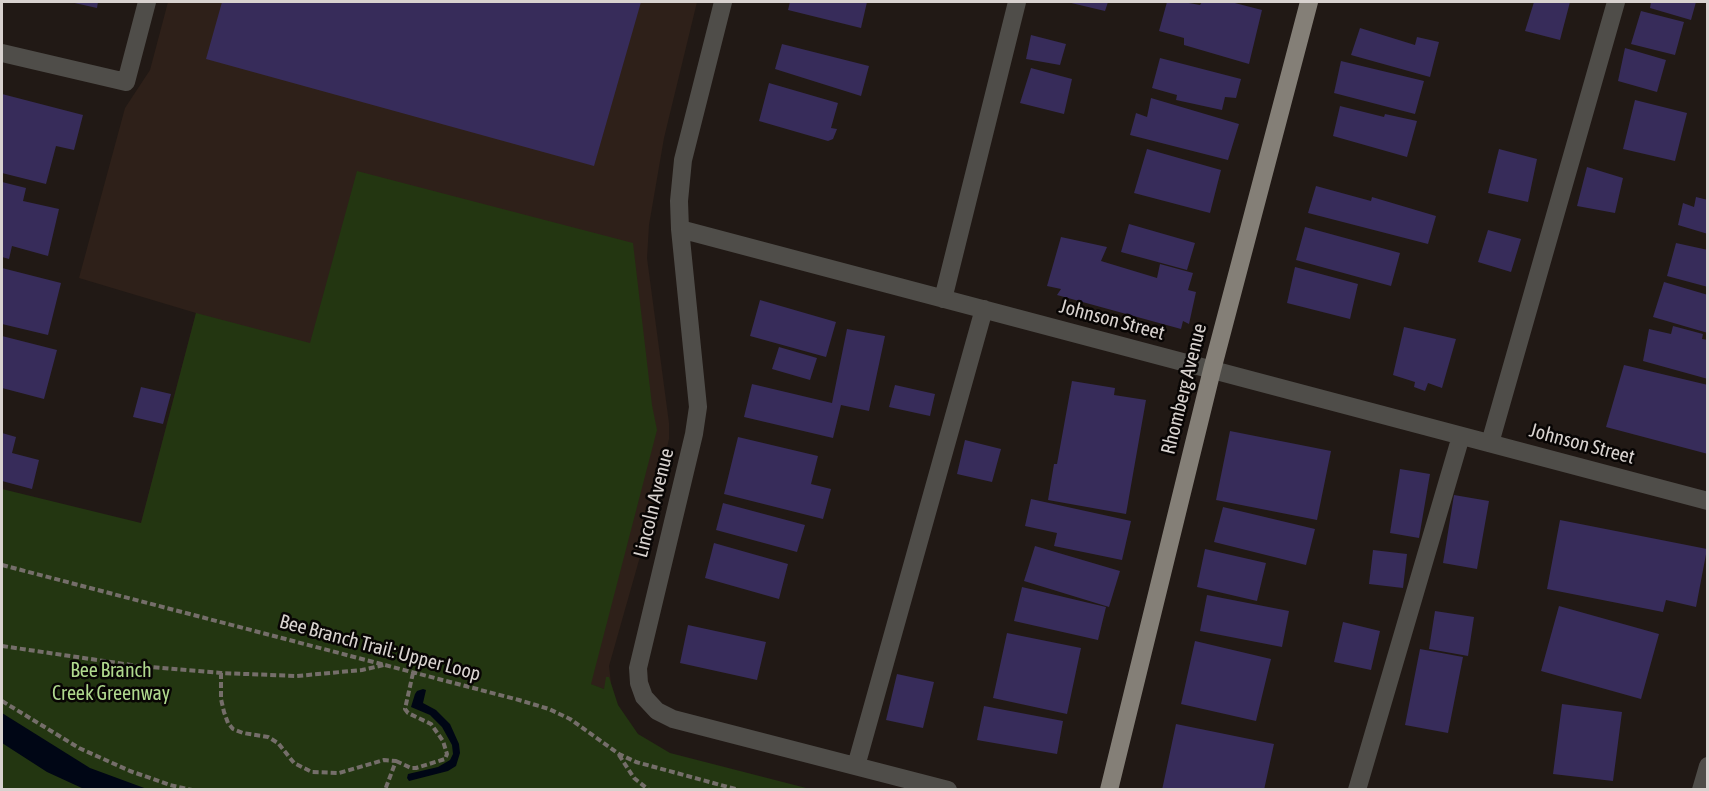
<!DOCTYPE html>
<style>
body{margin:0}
#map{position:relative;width:1709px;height:791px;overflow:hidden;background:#211915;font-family:"Asap Condensed",sans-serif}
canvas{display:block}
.frame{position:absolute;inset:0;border:3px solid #d8d2cf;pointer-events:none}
</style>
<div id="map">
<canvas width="1709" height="791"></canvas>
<div class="frame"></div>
</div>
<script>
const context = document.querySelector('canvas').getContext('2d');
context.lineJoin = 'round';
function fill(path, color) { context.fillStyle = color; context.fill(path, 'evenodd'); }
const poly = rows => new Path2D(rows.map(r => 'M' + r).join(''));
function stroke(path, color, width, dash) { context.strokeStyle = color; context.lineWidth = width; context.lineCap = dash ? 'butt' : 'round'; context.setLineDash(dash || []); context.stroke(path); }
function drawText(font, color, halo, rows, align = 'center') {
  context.font = font + ' "Asap Condensed",sans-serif'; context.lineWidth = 5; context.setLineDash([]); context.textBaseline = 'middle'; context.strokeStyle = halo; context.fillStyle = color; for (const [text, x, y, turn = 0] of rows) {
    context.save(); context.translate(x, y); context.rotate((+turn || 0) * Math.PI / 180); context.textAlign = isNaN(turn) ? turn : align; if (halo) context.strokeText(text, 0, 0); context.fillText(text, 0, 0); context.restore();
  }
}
const built = poly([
 [168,2,697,2,664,138,649,225,647,258,669,423,669,439,645,539,609,666,612,692,141,523,196,313,79,278,125,108,150,70]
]);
const green = poly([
 [357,171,633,243,652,405,657,430,591,684,604,689,606,677,609,677,618,705,638,734,670,753,810,789,2,790,2,489,141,523,196,313,310,343]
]);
const water = poly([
 [423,689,426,690,423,703,436,710,450,724,459,744,460,753,456,766,448,771,409,781,407,778,408,774,438,767,450,760,453,754,452,745,442,727,430,715,411,707,415,694,417,691],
 [2,713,90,768,147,789,84,789,47,772,2,743]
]);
const building = poly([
 [70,2,98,2,97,8],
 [222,2,641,2,594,166,206,59],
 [790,2,867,2,861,28,788,10],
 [1067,2,1108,2,1105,11],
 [1167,2,1183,2,1200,5,1202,2,1231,2,1262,10,1249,64,1184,45,1184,38,1159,31],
 [1534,2,1570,2,1560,40,1525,31],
 [1651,2,1696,2,1691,20,1650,8],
 [1641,11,1684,22,1675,55,1631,44],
 [1360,28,1415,45,1417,37,1439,42,1430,77,1351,55],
 [1031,35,1066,44,1060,65,1026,59],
 [782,44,869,66,861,96,775,69],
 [1625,48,1666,60,1657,92,1618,81],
 [1160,58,1241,79,1236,98,1225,97,1222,110,1176,100,1177,95,1152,88],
 [1341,61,1424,81,1415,114,1334,93],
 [1031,68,1072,79,1064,114,1020,103],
 [769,83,838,103,831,128,837,129,833,139,828,141,759,121],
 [2,94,83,115,74,150,56,146,46,184,2,173],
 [1151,98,1239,124,1228,160,1130,135,1136,113,1147,117],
 [1635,100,1687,113,1675,161,1623,149],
 [1340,106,1384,117,1385,114,1417,121,1407,157,1333,136],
 [1147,149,1221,170,1210,213,1134,193],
 [1499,149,1537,159,1528,202,1488,193],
 [1587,167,1623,178,1615,213,1577,206],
 [2,182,26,188,23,201,59,209,48,256,12,246,9,259,2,257],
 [1316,186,1371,201,1372,197,1436,216,1428,244,1308,213],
 [1696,197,1708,200,1708,234,1678,225,1683,203,1694,207],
 [1129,224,1195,243,1187,270,1121,252],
 [1305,227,1400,253,1391,286,1296,260],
 [1488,230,1521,239,1511,272,1478,262],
 [1061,237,1107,247,1101,261,1157,278,1160,264,1193,273,1188,290,1196,292,1189,324,1183,321,1181,329,1057,295,1061,289,1047,286],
 [1676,243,1708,250,1708,287,1667,276],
 [1295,267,1358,284,1350,319,1287,303],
 [2,268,61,283,48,335,2,324],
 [1664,282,1708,295,1708,333,1653,317],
 [760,300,836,322,826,357,750,336],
 [1673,326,1703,334,1702,339,1708,340,1708,379,1643,361,1649,329,1671,334],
 [1404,327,1456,339,1442,388,1428,383,1425,391,1414,387,1415,382,1393,375],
 [847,329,885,336,869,411,841,405,833,438,744,417,752,384,832,403],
 [2,336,57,350,44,399,2,388],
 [779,347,817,358,810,380,772,369],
 [1624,365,1708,385,1708,454,1606,427],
 [1072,381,1115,388,1114,395,1146,400,1126,514,1048,500,1054,464,1057,464],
 [895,385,935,394,930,416,889,407],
 [141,387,171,394,163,424,133,417],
 [1230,431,1331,451,1317,520,1216,500],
 [2,433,16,437,12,453,39,460,32,489,2,481],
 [738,437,818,456,811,484,831,489,823,519,724,494],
 [965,440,1001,449,992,482,957,474],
 [1400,469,1430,474,1419,538,1390,533],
 [1454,495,1489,501,1477,569,1443,563],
 [1031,499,1131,521,1122,560,1054,546,1057,533,1025,526],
 [723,503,805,525,797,552,716,530],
 [1223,507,1315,529,1306,565,1214,542],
 [1560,520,1707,549,1696,607,1666,600,1663,612,1547,589],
 [714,543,788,564,779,599,705,578],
 [1035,546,1120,571,1109,607,1024,581],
 [1205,549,1266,563,1257,601,1197,587],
 [1373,550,1407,554,1403,588,1369,584],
 [1022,587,1106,607,1098,640,1014,621],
 [1207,595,1289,611,1282,647,1200,631],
 [1559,606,1659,634,1641,699,1541,671],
 [1435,611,1474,617,1468,656,1429,649],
 [1343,622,1380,631,1371,670,1334,662],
 [688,625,766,642,757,680,680,663],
 [1007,633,1081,648,1067,714,993,698],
 [1195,641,1271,659,1256,721,1181,704],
 [1420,649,1463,657,1448,733,1405,725],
 [897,674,934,682,923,728,886,720],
 [1562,704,1622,712,1613,781,1553,774],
 [984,706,1063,721,1057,754,977,740],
 [1176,724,1274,744,1264,790,1162,790]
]);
const path = poly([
 [2,565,519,700,549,709,570,719,619,754,636,762,739,790],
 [2,646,138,666,221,673,297,676,362,670,384,665],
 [221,673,221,699,224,712,228,723,233,729,243,733,268,737,278,743,294,763,312,772,339,773,384,760,396,761,385,790],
 [2,701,79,748,130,771,170,785,192,790],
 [619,755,634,778,649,790],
 [396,761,411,768,416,768,445,759,447,754,443,741,431,724,408,713,405,709,413,673]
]);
const minor = poly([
 [723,2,683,160,679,201,680,229,698,407,694,434,638,668,639,683,644,697,657,711,673,719,948,790],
 [2,53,126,82,147,2],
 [680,229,1708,501],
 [943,299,1017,2],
 [1490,443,1616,2],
 [856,766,984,309],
 [1357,790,1461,436],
 [1701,790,1708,766]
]);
const major = poly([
 [1109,790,1212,370,1309,2]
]);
const streetNames = [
 ["Johnson Street",1112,320,15],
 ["Rhomberg Avenue",1184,389,-76],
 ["Johnson Street",1582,444,15],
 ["Lincoln Avenue",654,503,-76],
 ["Bee Branch Trail: Upper Loop",380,648,15]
];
const parkNames = [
 ["Bee Branch",111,671],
 ["Creek Greenway",111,694]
];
fill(built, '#2e2019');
fill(green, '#233611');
fill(water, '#000615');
fill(building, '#372c5a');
stroke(path, '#756e6a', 4, [6, 3]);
stroke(minor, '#4f4d49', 18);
stroke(major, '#847f77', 18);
drawText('20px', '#d8d2cf', '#080504', streetNames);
drawText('20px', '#b0d98e', '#080504', parkNames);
</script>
